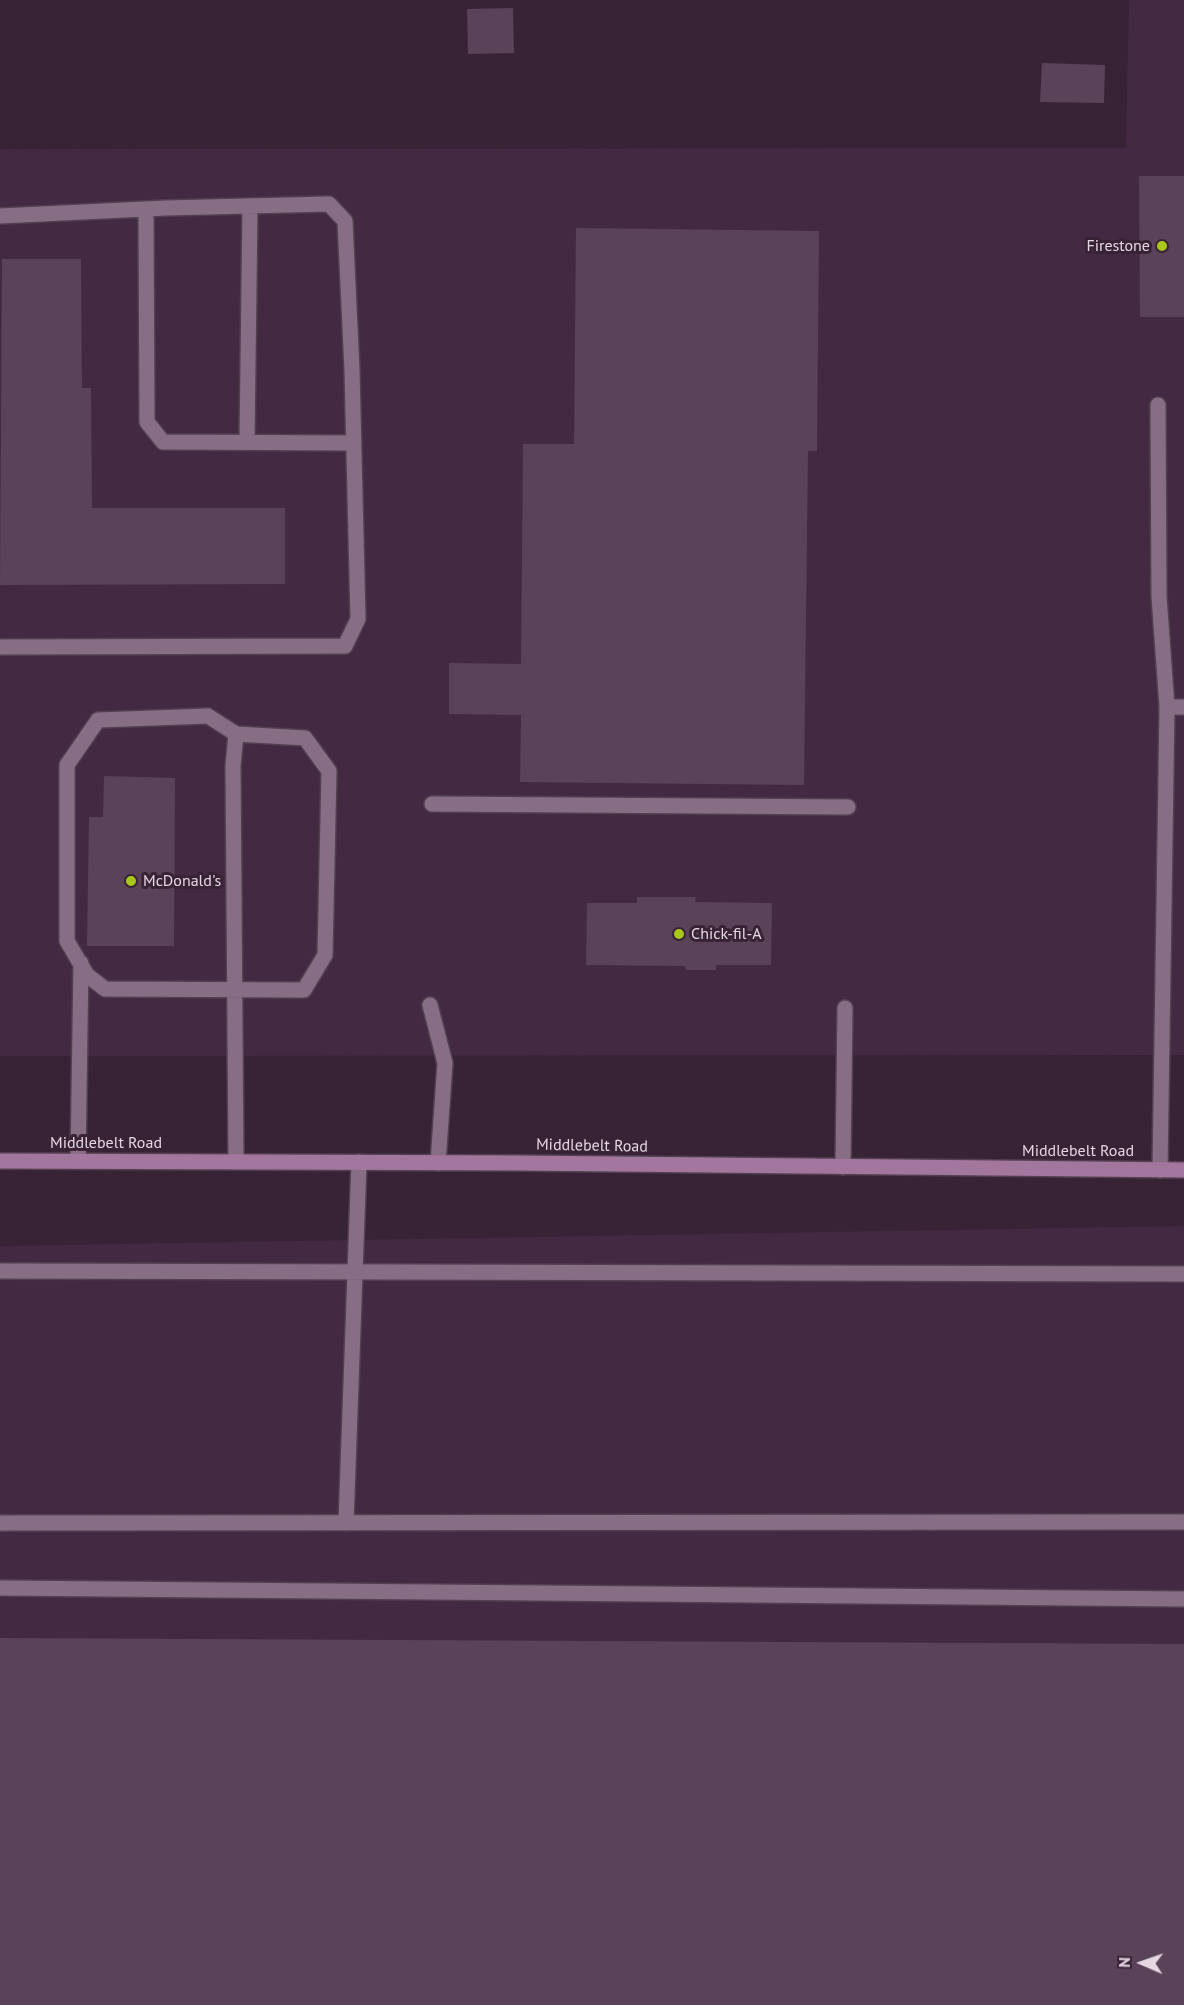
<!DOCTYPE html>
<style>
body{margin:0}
#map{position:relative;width:1184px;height:2005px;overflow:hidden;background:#382336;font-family:"PT Sans",sans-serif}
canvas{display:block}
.north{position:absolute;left:1112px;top:1933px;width:60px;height:60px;-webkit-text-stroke:4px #382336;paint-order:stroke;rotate:272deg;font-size:16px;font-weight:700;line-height:24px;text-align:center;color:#e5d6e3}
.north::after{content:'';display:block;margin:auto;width:21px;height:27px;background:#e5d6e3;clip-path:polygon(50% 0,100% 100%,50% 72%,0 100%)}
</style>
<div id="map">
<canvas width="1184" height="2005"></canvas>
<div class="north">N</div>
</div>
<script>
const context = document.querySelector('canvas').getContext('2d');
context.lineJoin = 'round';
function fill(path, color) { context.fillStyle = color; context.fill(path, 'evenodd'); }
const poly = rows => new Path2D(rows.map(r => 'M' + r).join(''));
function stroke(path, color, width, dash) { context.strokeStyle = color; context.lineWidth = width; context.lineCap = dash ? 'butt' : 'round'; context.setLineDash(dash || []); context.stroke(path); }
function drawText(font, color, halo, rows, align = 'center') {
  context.font = font + ' "PT Sans",sans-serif'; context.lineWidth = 6; context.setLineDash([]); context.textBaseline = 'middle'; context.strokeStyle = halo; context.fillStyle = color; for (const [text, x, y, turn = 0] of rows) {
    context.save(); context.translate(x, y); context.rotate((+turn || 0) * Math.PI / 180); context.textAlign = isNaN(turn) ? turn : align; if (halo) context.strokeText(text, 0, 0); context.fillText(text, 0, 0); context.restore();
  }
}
const built = poly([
 [1129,0,1184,0,1184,1055,0,1056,0,149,1126,148],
 [1184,1226,1184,2005,0,2005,0,1246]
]);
const building = poly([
 [513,8,514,53,468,54,467,9],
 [1042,63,1105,65,1104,103,1040,102],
 [1139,176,1184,176,1184,317,1140,317],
 [576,228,819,231,817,451,808,451,804,785,520,782,521,715,449,714,449,663,521,664,523,444,574,444],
 [2,259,81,259,82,388,91,388,92,508,285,508,285,584,0,585],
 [104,776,175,778,174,946,87,946,89,817,103,817],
 [637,897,696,897,695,902,772,903,771,965,716,965,716,970,686,970,685,966,586,965,587,903,637,903],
 [0,1638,1184,1644,1184,2005,0,2005]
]);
const lane = poly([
 [146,209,147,422,163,442,354,443],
 [0,216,166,208,329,204,345,221,352,370,358,619,345,646,0,647],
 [1158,405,1159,596,1167,707,1160,1170],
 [247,442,250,206],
 [1167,707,1184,707],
 [208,716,236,734,305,738,329,771,325,955,304,990,105,989,87,975,67,941,67,765,98,720,208,716],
 [236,734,233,766,236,1161],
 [432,804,848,807],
 [430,1005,445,1063,438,1163],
 [78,1161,81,963],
 [843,1167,845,1008],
 [0,1271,1184,1274],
 [0,1523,1184,1522],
 [346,1523,359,1162],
 [0,1588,1184,1599]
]);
const secondary = poly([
 [0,1161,521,1163,1184,1170]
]);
const markers = [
 [1162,246,6,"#a9c719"],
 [131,881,6,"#a9c719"],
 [679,934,6,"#a9c719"]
];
const poiNames = [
 ["Firestone",1150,246,"right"],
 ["McDonald's",143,881],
 ["Chick-fil-A",691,934]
];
const streetNames = [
 ["Middlebelt Road",106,1143],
 ["Middlebelt Road",592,1146,1],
 ["Middlebelt Road",1078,1151]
];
fill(built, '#442942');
fill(building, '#5a4358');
stroke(lane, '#524051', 18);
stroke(secondary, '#524051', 18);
stroke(lane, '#876e84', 15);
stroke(secondary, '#a3769e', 15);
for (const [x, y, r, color] of markers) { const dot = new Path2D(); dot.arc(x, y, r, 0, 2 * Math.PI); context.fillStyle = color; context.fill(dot); stroke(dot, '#382336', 2); }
drawText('16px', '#e5d6e3', '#382336', poiNames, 'left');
drawText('16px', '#e5d6e3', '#382336', streetNames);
</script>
